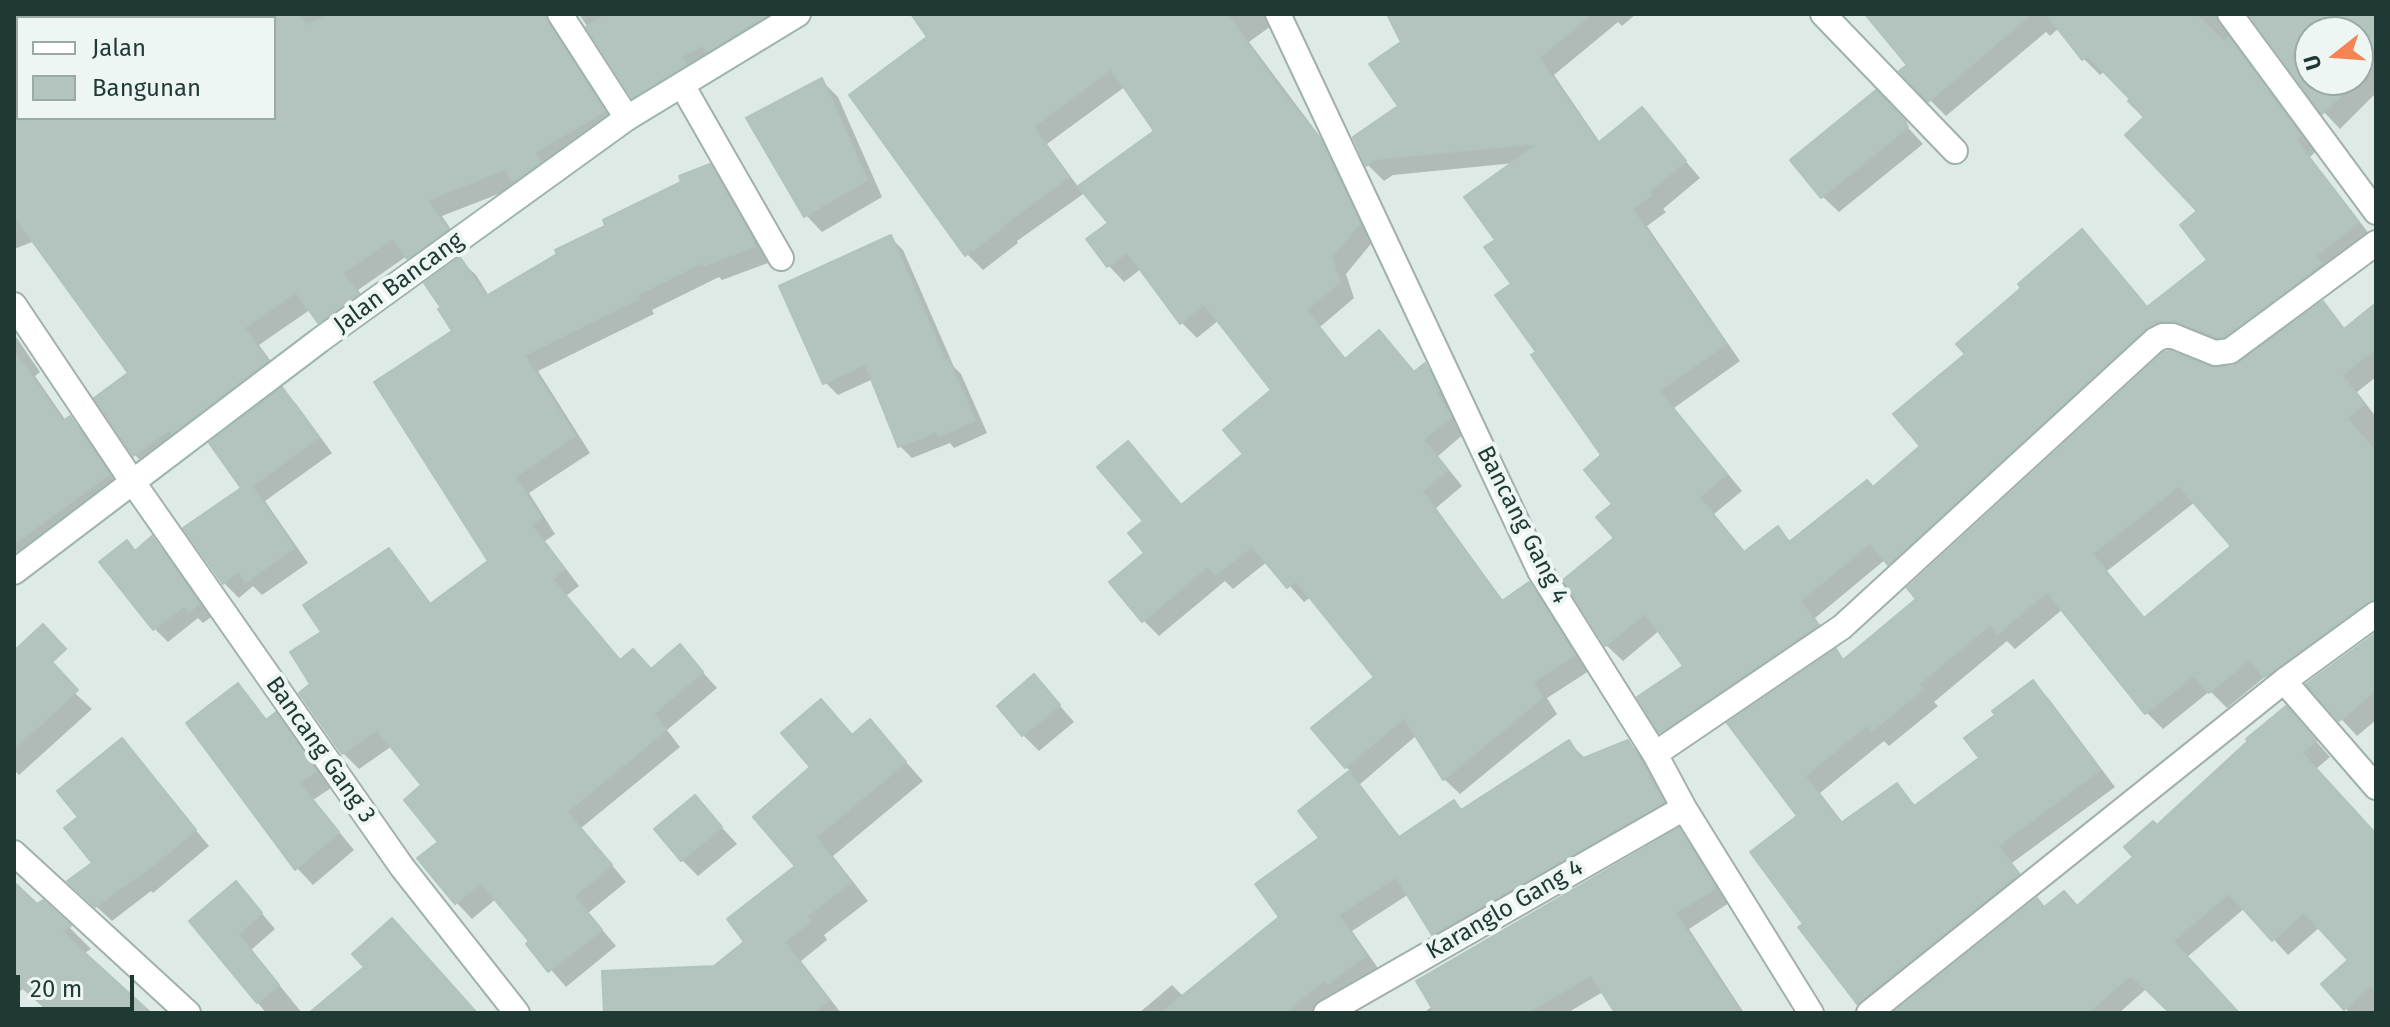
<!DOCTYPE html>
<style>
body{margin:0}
#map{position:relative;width:2390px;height:1027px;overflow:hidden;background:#ddeae5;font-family:"Fira Sans",sans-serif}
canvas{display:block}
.frame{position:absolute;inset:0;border:16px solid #1f3934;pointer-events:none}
.legend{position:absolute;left:16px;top:16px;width:260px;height:104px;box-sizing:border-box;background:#eef6f3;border:2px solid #9baaa7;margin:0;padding:10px 14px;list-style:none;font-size:24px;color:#1f3934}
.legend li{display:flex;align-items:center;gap:16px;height:40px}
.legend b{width:40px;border:2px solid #9baaa7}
.north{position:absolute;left:2294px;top:16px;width:80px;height:80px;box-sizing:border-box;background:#eef6f3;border:2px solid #9baaa7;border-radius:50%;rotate:253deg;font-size:22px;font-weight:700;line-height:32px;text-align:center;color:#1f3934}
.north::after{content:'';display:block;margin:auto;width:28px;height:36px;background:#f48451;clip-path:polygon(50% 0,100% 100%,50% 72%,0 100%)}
.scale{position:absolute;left:16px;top:975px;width:118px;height:36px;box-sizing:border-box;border:4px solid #1f3934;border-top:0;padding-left:10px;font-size:24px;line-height:28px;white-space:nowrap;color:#1f3934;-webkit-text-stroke:6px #eef6f3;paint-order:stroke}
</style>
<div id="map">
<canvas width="2390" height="1027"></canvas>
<div class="frame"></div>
<ul class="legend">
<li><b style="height:10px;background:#fff"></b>Jalan</li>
<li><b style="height:22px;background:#b3c4be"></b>Bangunan</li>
</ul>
<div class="north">U</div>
<div class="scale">20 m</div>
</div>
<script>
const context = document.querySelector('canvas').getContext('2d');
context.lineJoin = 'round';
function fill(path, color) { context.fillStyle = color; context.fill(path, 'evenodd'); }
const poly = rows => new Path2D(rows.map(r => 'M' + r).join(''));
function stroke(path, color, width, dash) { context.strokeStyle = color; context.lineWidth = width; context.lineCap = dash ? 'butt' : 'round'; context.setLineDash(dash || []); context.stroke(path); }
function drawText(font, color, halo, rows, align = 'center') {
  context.font = font + ' "Fira Sans",sans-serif'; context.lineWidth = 8; context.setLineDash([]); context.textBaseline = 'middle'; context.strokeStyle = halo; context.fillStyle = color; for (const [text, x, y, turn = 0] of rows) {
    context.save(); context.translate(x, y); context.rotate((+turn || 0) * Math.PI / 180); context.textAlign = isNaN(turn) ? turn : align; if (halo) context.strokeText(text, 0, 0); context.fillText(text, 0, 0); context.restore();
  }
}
const shadow = poly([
 [14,14,52,14,54,18,18,18,18,118,274,118,274,18,228,18,237,14,504,14,545,18,561,34,620,128,519,186,442,216,462,246,425,273,407,256,358,290,373,311,335,338,311,309,259,345,283,378,151,471,135,455,97,398,130,373,35,241,14,249],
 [579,14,803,14,649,112,633,96],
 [913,14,1279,14,1282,18,1249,42,1336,158,1374,240,1346,274,1354,298,1320,327,1347,360,1379,333,1416,373,1425,365,1441,381,1465,433,1438,456,1462,486,1436,508,1504,602,1529,585,1545,600,1589,671,1547,698,1557,714,1460,794,1444,779,1417,735,1359,785,1401,838,1454,803,1462,811,1569,743,1586,759,1628,742,1644,758,1678,819,1449,950,1434,934,1409,894,1352,931,1380,971,1319,1013,1139,1013,1172,985,1184,997,1282,917,1321,838,1301,812,1351,772,1346,767,1377,677,1311,597,1304,602,1268,561,1233,589,1225,581,1159,636,1143,620,1147,553,1145,521,1128,444,1183,506,1246,455,1274,390,1219,320,1197,338,1181,322,1141,269,1124,282,1109,266,1089,239,1110,223,1086,192,1017,241,1018,243,983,270,967,254,930,37],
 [1126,86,1157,131,1079,188,1047,144],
 [1389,14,1636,14,1622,26,1618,22,1554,75,1601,144,1642,110,1700,178,1663,209,1666,212,1647,226,1740,361,1674,408,1742,491,1714,514,1746,553,1778,529,1792,543,1873,489,1923,446,1968,354,2024,288,2082,231,2149,308,2210,261,2200,211,2147,117,2105,71,2100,75,2084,59,2059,28,2050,36,2046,32,1946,116,1902,72,1910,65,1867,14,2376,14,2376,93,2340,129,2324,112,2252,16,2238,17,2231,33,2233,41,2315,152,2310,157,2373,239,2241,352,2174,338,1905,580,1886,559,1815,618,1833,642,1677,748,1661,732,1686,667,1660,630,1623,661,1606,645,1616,538,1614,504,1604,455,1538,352,1497,240,1515,163,1393,175,1384,181,1368,165,1355,138,1401,106,1404,42],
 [2310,32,2358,32,2358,80,2310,80],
 [822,81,838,97,882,197,822,232,806,215],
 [1876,93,1923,144,1839,212,1822,196],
 [709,166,725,182,763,248,768,263,722,280,719,277,652,310,654,314,538,371,590,453,529,493,555,534,545,541,579,586,566,596,621,661,652,671,680,647,717,688,667,730,680,747,581,828,626,882,588,913,616,946,566,987,529,944,532,942,497,898,472,919,457,903,420,858,440,842,424,786,392,746,359,769,343,753,313,685,324,632,389,551,404,567,432,605,491,561,455,331,460,260,476,275,489,296],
 [890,237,903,250,954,367,961,374,987,433,954,448,950,443,912,458,899,445,873,379,838,395,825,382],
 [2322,304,2346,330,2376,306,2376,377,2357,392,2376,417,2376,623,2282,692,2266,676,2227,708,2210,691,2163,729,2147,713,2063,609,2015,649,2007,641,1934,702,1938,706,1889,746,1884,741,1820,793,1844,824,1897,786,1917,807,1981,758,2033,683,2049,699,2115,787,2012,863,2034,891,1869,1013,1801,927,1806,924,1800,817,1730,724,1835,652,1845,661,2210,369,2233,368],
 [2195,502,2234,546,2145,619,2107,571],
 [14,334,40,372,35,376,66,421,70,418,86,434,124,491,27,562,14,549],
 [282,390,297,405,332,453,265,501,308,563,262,595,253,586,239,598,224,583,186,529,244,489],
 [152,539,165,552,211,617,203,623,198,618,168,642,155,629,136,552],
 [2376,635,2376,720,2357,736,2309,684],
 [23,645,92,709,19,775,14,770,14,654],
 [1034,676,1074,722,1039,751,1023,735],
 [238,686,268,721,275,715,292,731,331,788,313,800,354,850,313,885,297,868],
 [821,701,853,736,870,722,923,781,833,856,868,901,824,935,827,940,801,961,841,1013,606,1013,714,968,747,942,798,866],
 [2301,724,2330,757,2316,769,2376,834,2376,1013,2350,1013,2324,985,2351,960,2320,927,2288,955,2245,908,2186,958,2238,1013,2173,1013,2146,989,2119,1013,1894,1013,2045,909,2078,908,2136,857,2157,828],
 [122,741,209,846,153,893,151,891,112,921,85,896,95,863,81,817],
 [695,798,737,844,698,876,682,860],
 [1679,831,1694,846,1729,903,1689,929,1744,1013,1617,1013,1603,992,1567,1013,1423,1013],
 [236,883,275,929,251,950,302,1013,266,1013,191,921],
 [14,884,37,906,69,927,91,949,83,954,148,1013,51,1013,24,988,14,996]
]);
const building = poly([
 [274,14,300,14,305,26,331,14,545,14,547,22,605,111,535,152,540,162,517,179,512,181,506,169,427,200,448,229,407,259,393,238,343,273,358,294,318,323,296,292,244,328,268,361,172,434,169,430,133,456,94,398,128,373,14,216,14,118,274,118,274,14],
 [606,14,769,14,707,52,703,45,682,56,686,65,632,98,586,27,606,14],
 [911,14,1227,14,1280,90,1321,140,1360,223,1331,257,1340,282,1306,310,1345,359,1379,330,1414,372,1425,363,1439,391,1436,393,1451,417,1423,440,1448,470,1422,491,1502,601,1529,582,1575,655,1533,682,1543,697,1443,780,1404,718,1345,768,1311,728,1374,677,1296,581,1287,588,1252,546,1216,575,1208,566,1142,622,1109,582,1144,553,1128,533,1143,521,1097,467,1128,441,1181,505,1243,454,1223,430,1271,390,1204,304,1180,324,1127,252,1107,267,1086,239,1108,223,1078,186,1154,131,1111,69,1033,127,1069,177,1003,225,1004,227,965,256,849,95,927,37,911,14],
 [1387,14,1591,14,1539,58,1598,143,1642,107,1686,161,1648,192,1651,195,1632,209,1726,344,1659,391,1727,474,1699,497,1744,552,1778,526,1789,542,1867,480,1873,487,1920,446,1893,414,1965,354,1956,344,2021,288,2018,284,2082,229,2147,307,2207,260,2180,225,2197,211,2125,135,2144,117,2128,101,2130,99,2088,56,2082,60,2046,14,2195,14,2224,42,2229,37,2300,135,2296,140,2359,222,2315,256,2321,263,2304,278,2224,337,2217,338,2173,321,2157,322,2145,329,1888,565,1870,543,1800,601,1818,625,1659,733,1637,697,1683,666,1645,613,1605,646,1563,580,1614,538,1596,517,1612,504,1584,470,1601,455,1531,355,1536,352,1495,295,1511,284,1484,247,1495,240,1464,197,1539,143,1376,159,1366,166,1353,137,1398,106,1369,64,1401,42,1387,14],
 [1865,14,2031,14,1928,102,1899,71,1907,65,1865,14],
 [2252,14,2376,14,2376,62,2358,79,2358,32,2310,32,2310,80,2357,80,2322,114,2250,16,2252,14],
 [822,78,867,180,804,217,746,118,822,78],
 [1876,90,1905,121,1908,127,1821,198,1790,160,1876,90],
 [710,164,748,230,754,247,704,265,703,262,638,294,640,298,524,355,575,436,515,477,541,518,531,525,565,569,552,579,620,660,633,649,651,669,680,644,703,672,653,714,666,730,567,812,612,865,574,896,602,930,548,972,526,944,529,941,481,883,455,904,435,880,417,858,438,842,404,800,421,785,377,730,342,754,299,693,310,684,290,652,321,632,303,605,389,548,430,604,488,561,374,382,452,331,438,309,441,308,424,283,460,257,486,296,557,254,555,250,605,226,603,220,681,182,679,176,710,164],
 [891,235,945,360,948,359,975,420,939,436,937,431,898,447,865,364,823,384,779,286,891,235],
 [2323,301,2344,329,2376,303,2376,348,2342,375,2364,404,2346,418,2376,452,2376,599,2367,602,2264,677,2250,659,2209,693,2194,675,2145,714,2047,592,1997,634,1990,625,1919,684,1923,689,1872,731,1867,725,1805,776,1841,823,1897,783,1914,806,1979,758,1964,738,1995,715,1992,711,2033,680,2100,770,1998,846,2019,874,1857,1004,1798,927,1803,924,1750,852,1797,816,1727,723,1836,649,1843,660,1916,599,1907,588,2164,352,2170,351,2210,367,2233,366,2323,301],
 [2179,486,2231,546,2144,618,2092,554,2179,486],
 [14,351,63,421,70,416,109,474,14,544,14,351],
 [282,387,319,437,252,486,294,548,246,582,239,571,223,584,183,528,241,488,209,443,282,387],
 [152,536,199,603,189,612,184,606,153,630,99,562,127,540,135,551,152,536],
 [43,624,66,649,52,662,78,690,14,749,14,651,43,624],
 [2376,633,2376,690,2339,721,2306,684,2376,633],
 [1034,674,1060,705,1022,736,997,706,1034,674],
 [238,683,266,720,276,712,317,771,299,783,339,832,295,870,186,723,238,683],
 [821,699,852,735,870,719,906,762,816,837,851,882,807,916,811,921,784,942,829,1000,812,1013,604,1013,602,971,714,966,744,942,727,919,795,866,753,817,810,767,781,733,821,699],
 [2286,706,2316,741,2302,753,2376,834,2376,991,2371,985,2344,1010,2321,984,2348,960,2304,912,2272,941,2229,893,2173,941,2239,1013,2170,1013,2131,975,2087,1013,1893,1013,2037,898,2044,907,2064,891,2077,906,2133,857,2124,847,2153,821,2157,825,2248,741,2246,739,2286,706],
 [122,738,196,830,136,879,135,878,95,907,67,881,92,863,64,828,78,817,57,791,122,738],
 [1569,740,1581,759,1628,740,1664,802,1432,935,1396,877,1338,915,1366,955,1327,984,1324,980,1284,1013,1161,1013,1279,917,1255,884,1319,838,1298,811,1349,771,1399,837,1454,800,1461,810,1569,740],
 [695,795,722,827,681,861,654,829,695,795],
 [1679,828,1716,888,1675,913,1741,1013,1615,1013,1591,975,1527,1013,1435,1013,1416,981,1679,828],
 [236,881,262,913,238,934,279,985,257,1003,189,921,236,881],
 [14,882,37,904,43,900,71,926,62,932,151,1013,51,1013,14,980,14,882],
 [392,918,477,1013,309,1013,364,967,352,954,392,918]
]);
const street = poly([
 [560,14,627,118],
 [1278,14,1540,571,1655,754,1684,808,1811,1013],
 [1823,14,1955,151],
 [2230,14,2376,212],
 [682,85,781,258],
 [14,305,132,481,402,867,517,1013],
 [2284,681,2376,787],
 [1655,754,1842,627,2155,340,2163,336,2173,336,2215,353,2230,351,2376,243],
 [14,853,188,1013],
 [1326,1013,1684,808],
 [1869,1013,2284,681,2376,614]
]);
const secondary = poly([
 [14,572,320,340,627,118,798,14]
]);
const streetNames = [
 ["Jalan Bancang",399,283,-36],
 ["Bancang Gang 4",1522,525,63],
 ["Bancang Gang 3",320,750,55],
 ["Karanglo Gang 4",1505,910,-30]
];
fill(shadow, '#0003');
fill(building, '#b3c4be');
stroke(building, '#b0c3bc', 2);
stroke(street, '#a0b1ac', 28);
stroke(secondary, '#9db5ae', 28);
stroke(street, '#fff', 24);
stroke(secondary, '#fff', 24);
drawText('24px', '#1f3934', '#eef6f3', streetNames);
</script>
